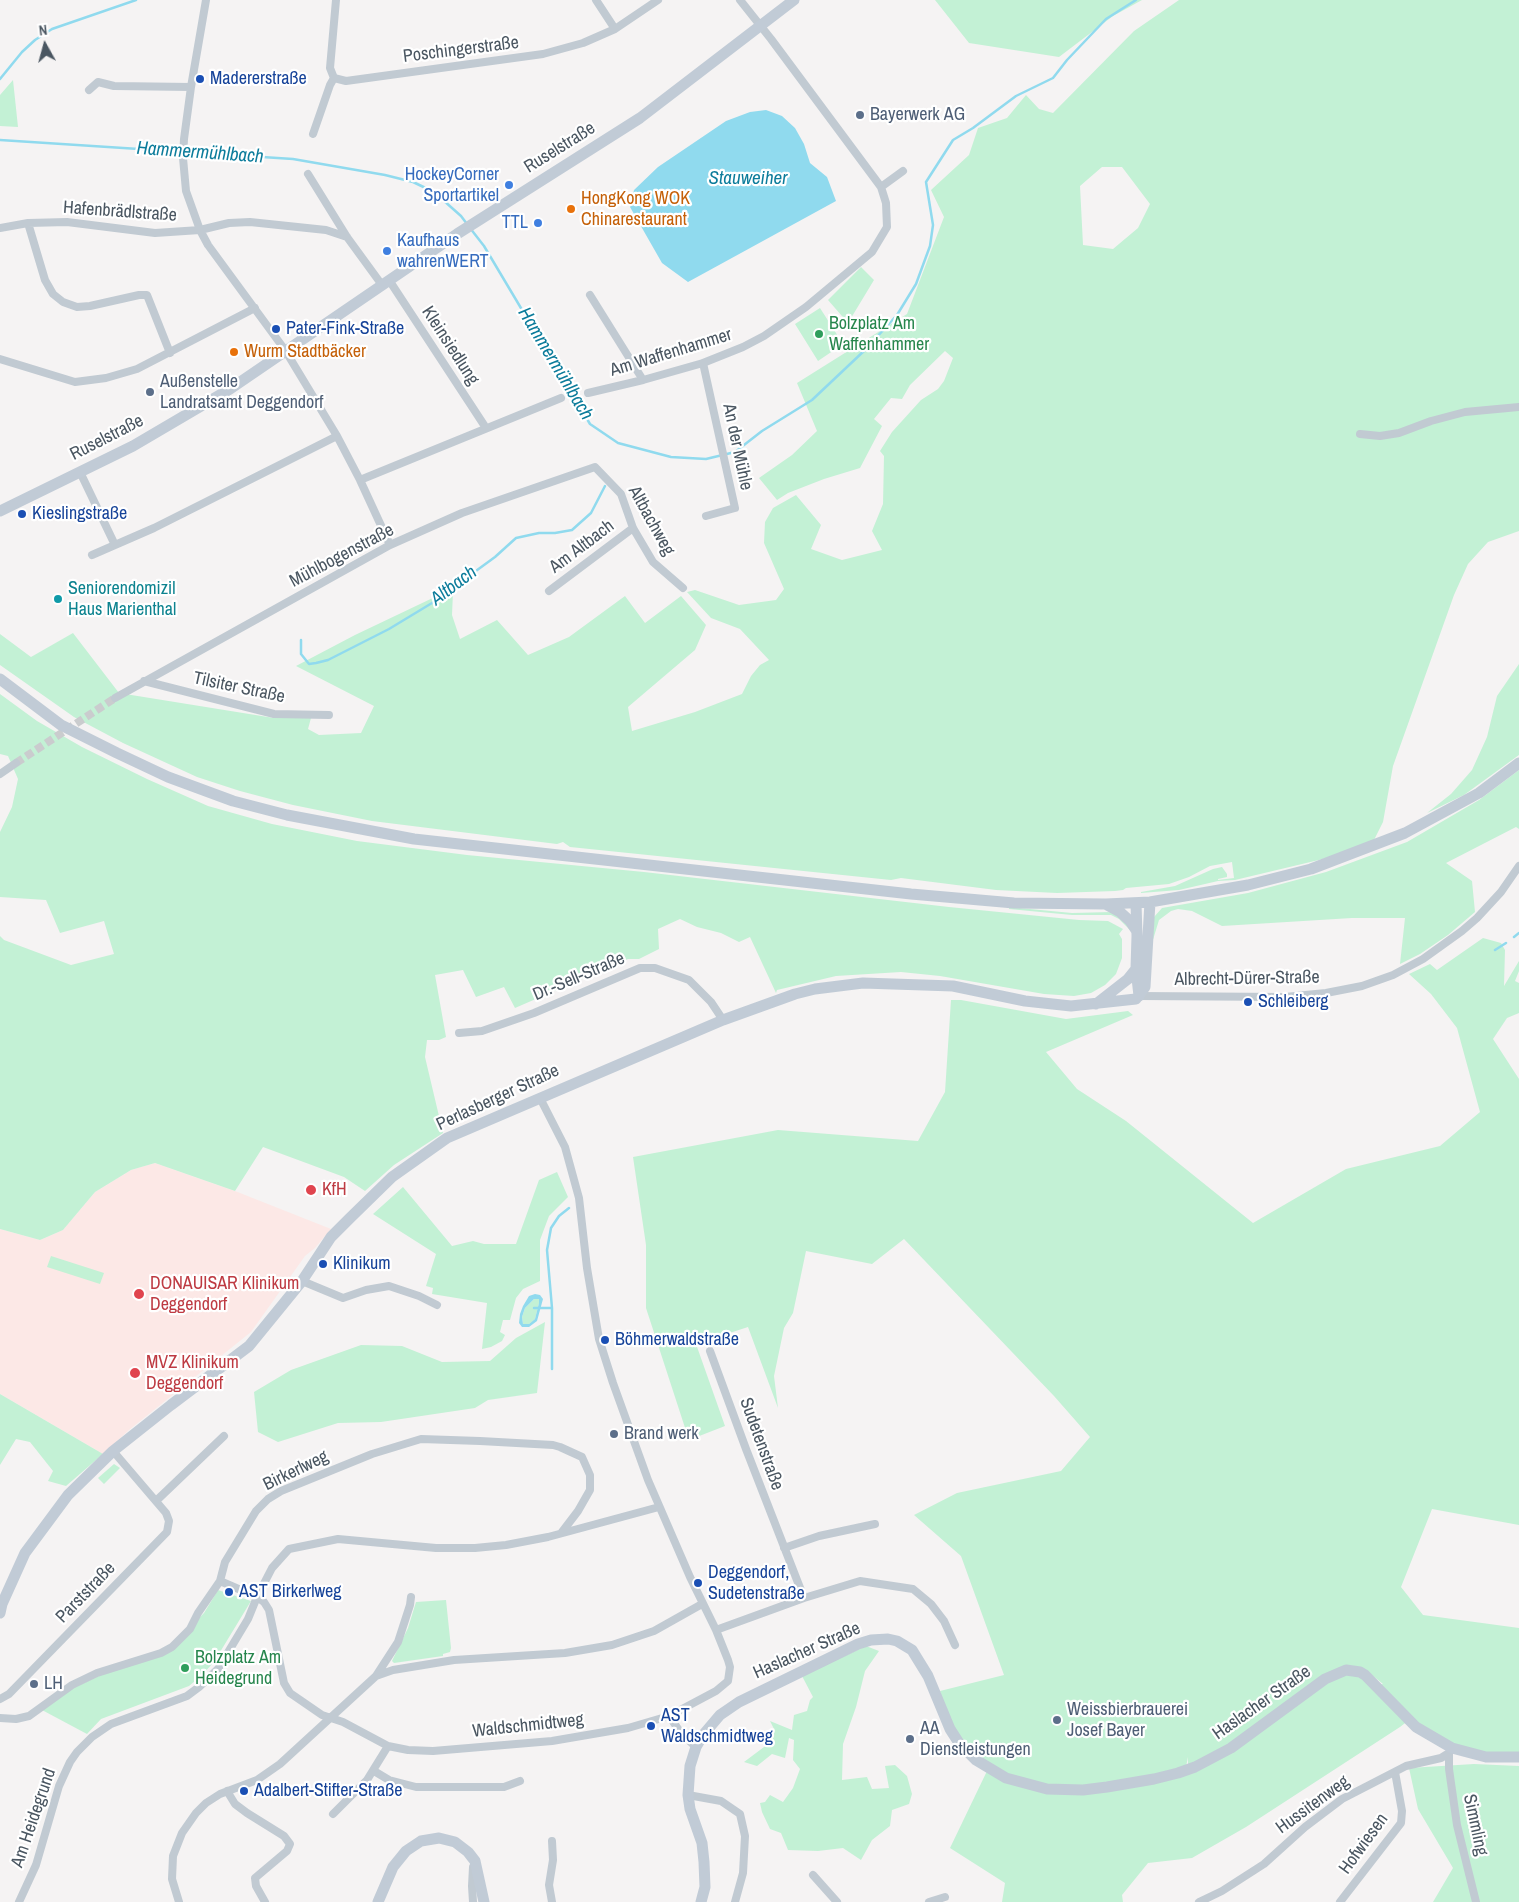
<!DOCTYPE html>
<meta charset="utf-8">
<style>
body{margin:0}
#map{position:relative;width:1519px;height:1902px;overflow:hidden;background:#f5f3f3;font-family:"Archivo Narrow",sans-serif}
canvas{display:block}
.north{position:absolute;left:20px;top:20px;width:50px;height:50px;-webkit-text-stroke:4px #fff;paint-order:stroke;rotate:353deg;font-size:14px;font-weight:700;line-height:20px;text-align:center;color:#4a5661}
.north::after{content:'';display:block;margin:auto;width:18px;height:22px;background:#4a5661;clip-path:polygon(50% 0,100% 100%,50% 72%,0 100%)}
</style>
<div id="map">
<canvas width="1519" height="1902"></canvas>
<div class="north">N</div>
</div>
<script>
const context = document.querySelector('canvas').getContext('2d');
context.lineJoin = 'round';
function fill(path, color) { context.fillStyle = color; context.fill(path, 'evenodd'); }
const poly = rows => new Path2D(rows.map(r => 'M' + r).join(''));
function stroke(path, color, width, dash) { context.strokeStyle = color; context.lineWidth = width; context.lineCap = dash ? 'butt' : 'round'; context.setLineDash(dash || []); context.stroke(path); }
function drawText(font, color, halo, rows, align = 'center') {
  context.font = font + ' "Archivo Narrow",sans-serif'; context.lineWidth = 4.5; context.setLineDash([]); context.textBaseline = 'middle'; context.strokeStyle = halo; context.fillStyle = color; for (const [text, x, y, turn = 0] of rows) {
    context.save(); context.translate(x, y); context.rotate((+turn || 0) * Math.PI / 180); context.textAlign = isNaN(turn) ? turn : align; if (halo) context.strokeText(text, 0, 0); context.fillText(text, 0, 0); context.restore();
  }
}
const medical = poly([
 [155,1163,235,1191,331,1229,315,1248,305,1256,251,1332,129,1430,103,1454,0,1394,0,1229,40,1240,63,1230,95,1192,131,1170]
]);
const green = poly([
 [935,0,1142,0,1113,16,1059,57,969,43],
 [1179,0,1519,0,1519,531,1488,542,1468,564,1454,595,1393,766,1383,822,1373,842,1323,859,1235,880,1218,881,1179,890,1141,893,1141,892,1175,886,1213,869,1222,867,1227,874,1227,877,1218,879,1218,880,1234,878,1232,862,1210,866,1189,877,1169,884,1126,888,1123,890,1115,891,1057,893,996,890,901,878,891,880,570,847,563,842,557,844,372,821,293,805,240,791,197,777,123,743,74,717,0,665,0,634,31,657,73,633,119,693,274,718,311,718,308,729,319,735,361,733,374,706,296,666,355,635,439,595,453,592,452,615,460,639,497,620,528,655,569,637,625,596,645,623,681,596,706,625,695,650,628,707,632,731,695,712,742,694,751,676,760,665,769,660,740,629,711,618,687,592,695,590,739,605,776,600,784,589,764,543,765,522,773,508,796,495,821,525,811,549,842,560,882,550,872,531,883,504,884,456,880,451,892,432,921,400,938,389,944,381,953,358,945,351,910,385,902,399,891,398,874,419,882,426,860,468,824,479,788,493,777,500,759,478,792,455,817,431,797,383,907,314,944,217,931,190,969,155,978,128,1007,118,1026,95,1039,109,1053,113,1134,31],
 [1102,167,1122,167,1150,204,1138,228,1113,249,1083,245,1080,186],
 [13,80,18,127,0,126,0,95],
 [861,267,874,280,848,323,828,300],
 [820,308,843,344,818,361,795,324],
 [1519,664,1519,755,1464,795,1427,813,1451,794,1472,770,1487,737,1497,696],
 [0,694,37,721,82,747,147,779,208,806,272,824,357,841,467,855,644,872,949,907,1079,920,1108,921,1123,929,1119,934,1122,939,1122,958,1116,974,1105,985,1091,993,1074,996,1044,994,940,976,901,972,836,976,777,990,776,993,750,937,739,942,721,933,697,927,680,919,658,929,659,949,639,959,628,959,515,1008,504,987,476,997,463,970,435,975,446,1037,439,1040,427,1040,425,1057,443,1133,394,1165,365,1191,344,1177,263,1147,235,1191,155,1163,131,1170,95,1192,63,1230,40,1240,0,1229,0,936,4,940,71,965,114,954,104,921,60,933,46,900,0,897,0,832,12,807,18,779,8,756,0,754],
 [1519,770,1519,829,1516,827,1446,863,1472,881,1475,912,1448,935,1420,954,1400,964,1405,918,1352,918,1222,926,1192,911,1178,909,1171,911,1159,920,1152,943,1154,917,1162,908,1248,893,1326,872,1407,842,1479,800],
 [1009,907,1072,913,1112,912,1127,923,1131,931,1119,919,1111,915,1072,915,1009,909],
 [1483,938,1501,943,1505,950,1504,986,1519,961,1519,971,1515,981,1519,983,1519,1013,1507,1018,1493,1039,1519,1079,1519,1525,1432,1509,1401,1587,1423,1615,1519,1628,1519,1753,1499,1755,1482,1753,1455,1745,1416,1722,1386,1693,1409,1720,1400,1727,1246,1827,1192,1858,1148,1863,1122,1895,1123,1902,1002,1902,1005,1883,950,1848,987,1771,1010,1782,1075,1792,1146,1783,1188,1774,1221,1756,1273,1721,1331,1679,1345,1673,1360,1674,1378,1685,1383,1684,1367,1671,1358,1667,1341,1667,1323,1677,1229,1746,1204,1762,1188,1768,1188,1757,1186,1767,1158,1776,1078,1787,1063,1786,1040,1784,1011,1776,976,1760,959,1743,950,1729,940,1691,1004,1675,961,1556,914,1515,957,1493,1061,1471,1090,1437,1054,1396,904,1239,872,1264,806,1251,793,1313,784,1328,774,1376,778,1408,748,1327,696,1344,725,1426,689,1440,646,1308,646,1245,633,1157,778,1130,918,1141,945,1092,951,1000,961,1000,1066,1019,1128,1011,1133,1015,1046,1052,1077,1089,1126,1121,1253,1223,1346,1169,1440,1146,1480,1112,1457,1028,1431,994,1409,974,1430,964,1437,970],
 [557,1172,568,1197,549,1216,540,1240,540,1281,523,1289,516,1298,510,1320,503,1320,500,1332,505,1335,502,1341,491,1347,482,1349,487,1303,432,1294,433,1288,426,1286,436,1254,373,1214,403,1187,452,1246,473,1241,484,1244,516,1244,539,1180],
 [51,1256,104,1273,100,1284,47,1267],
 [534,1299,539,1299,539,1303,535,1319,528,1325,523,1324,522,1317,525,1308],
 [545,1322,537,1393,488,1400,475,1408,381,1422,338,1423,278,1442,258,1432,254,1392,291,1370,361,1345,402,1346,442,1362,490,1361,516,1338],
 [0,1394,103,1454,66,1486,48,1481,53,1471,30,1442,16,1439,0,1465],
 [114,1464,120,1468,104,1484,98,1478],
 [218,1590,251,1601,214,1662,201,1676,189,1686,101,1719,87,1734,42,1710,71,1689,103,1674,162,1655,204,1613],
 [446,1600,451,1648,450,1652,443,1654,443,1656,394,1663,392,1661,408,1628,416,1602],
 [866,1646,879,1651,865,1671,856,1707,843,1744,842,1780,867,1777,872,1789,889,1788,885,1766,895,1765,907,1776,912,1794,909,1804,892,1810,890,1826,872,1840,861,1860,843,1848,818,1851,788,1850,781,1833,770,1829,762,1812,760,1803,765,1802,770,1795,783,1802,793,1788,800,1769,793,1760,794,1740,789,1738,785,1758,772,1754,757,1766,744,1762,768,1744,767,1736,774,1729,770,1721,792,1730,794,1715,807,1711,810,1700,813,1697,802,1676],
 [1474,1764,1519,1766,1519,1902,1433,1902,1453,1868,1418,1809,1409,1768]
]);
const water = poly([
 [766,110,782,116,795,128,804,144,810,163,827,177,836,201,688,282,662,263,630,207,634,190,658,167,726,121,750,112],
 [535,1294,540,1295,543,1299,537,1321,529,1327,522,1327,519,1323,520,1314,523,1306,529,1296],
 [534,1299,539,1299,539,1303,535,1319,529,1324,523,1324,522,1317,525,1308]
]);
const stream = poly([
 [0,79,22,52,35,40,52,29,136,0],
 [0,140,293,159,385,175,413,182,434,192,461,216,467,224],
 [470,228,484,246,590,424,618,443,671,457,706,459,735,452,762,431,812,400,865,350,897,315,916,284,930,246,933,225,926,182,953,140,973,128,1016,96,1053,78,1067,60,1106,19,1136,0],
 [301,640,301,654,309,664,316,663,328,660,389,629,432,603,495,557,516,538,539,533,555,533,572,530,591,513,605,486],
 [1514,937,1519,933],
 [1495,950,1506,943],
 [534,1308,552,1308],
 [552,1369,552,1308,547,1250,551,1228,559,1216,569,1208]
]);
const streetTunnel = poly([
 [16,763,115,698]
]);
const street = poly([
 [206,0,191,87,184,139,183,158,186,191,200,230,208,245,285,350,337,436,360,480,390,545],
 [596,0,615,29],
 [334,78,346,81,543,54,583,43,615,29,658,0],
 [334,78,330,68,336,0],
 [89,90,98,82,114,86,191,87],
 [313,134,330,85,334,78],
 [308,174,347,237,382,285],
 [881,187,903,171],
 [28,223,45,280,53,294,63,302,77,307,90,306,139,295,147,295,170,353],
 [0,228,28,223,67,222,155,233,200,230,229,223,250,222,326,230,347,237],
 [389,280,486,428],
 [590,295,643,380],
 [0,359,75,382,106,378,137,369,255,308],
 [703,363,735,508,706,516],
 [588,393,643,380,703,363,743,347,764,336,806,307,872,252,887,227,886,203,881,187,771,39,740,0],
 [1360,434,1380,436,1399,433,1431,421,1465,412,1519,407],
 [80,472,115,545],
 [360,480,561,398],
 [92,555,154,528,337,436],
 [549,591,633,528],
 [144,681,274,714,329,715],
 [115,698,390,545,462,513,595,467,621,494,633,528,653,562,683,588],
 [0,774,16,763],
 [1139,996,1285,997,1326,993,1362,986,1393,975,1423,959,1462,931,1477,918,1501,892,1519,866],
 [459,1033,482,1031,534,1013,640,968,655,968,689,980,711,1002,723,1020],
 [302,1281,343,1298,366,1290,389,1286,419,1296,437,1305],
 [710,1351,746,1449,804,1598],
 [156,1501,224,1436],
 [784,1548,819,1536,875,1524],
 [220,1581,257,1597,272,1568,289,1549,338,1539,436,1548,475,1548,506,1545,548,1537,659,1507],
 [716,1630,804,1598,860,1581,913,1589,931,1604,944,1621,955,1645],
 [376,1676,398,1642,410,1605,411,1597],
 [0,1699,9,1694,167,1532,169,1521,166,1513,113,1451],
 [669,1716,681,1733,696,1747],
 [0,1718,16,1719,29,1716,72,1685,97,1673,161,1653,172,1647,190,1629,198,1613,220,1581,225,1562,256,1511,268,1499,281,1491,372,1454,421,1439,480,1441,553,1445,560,1447,582,1457,590,1475,590,1490,578,1511,562,1532],
 [1449,1753,1449,1769,1457,1825,1476,1902],
 [374,1771,389,1780,416,1787,504,1787,520,1781],
 [227,1791,235,1804,247,1813,284,1836,290,1844,287,1851,255,1878,256,1886,265,1902],
 [688,1795,721,1801,740,1814,745,1836,743,1873,735,1902],
 [333,1814,367,1780,388,1746],
 [473,1867,472,1886,473,1902],
 [813,1875,837,1902],
 [19,1902,36,1865,59,1786,70,1762,77,1752,92,1737,111,1724,187,1696,199,1687,218,1669,248,1619,257,1597,264,1602,269,1610,284,1683,290,1693,322,1715,343,1722,388,1746,408,1750,433,1751,552,1741,628,1728,669,1716,716,1691,728,1681,730,1667,728,1660,716,1630,690,1577,648,1480,613,1383,599,1339,587,1268,579,1198,565,1147,540,1098],
 [179,1902,172,1879,173,1856,182,1833,196,1813,206,1803,220,1794,257,1780,280,1764,376,1676,393,1670,454,1660,565,1653,612,1645,654,1631,702,1604],
 [552,1902,549,1885,553,1860,552,1841],
 [929,1902,945,1897],
 [1199,1902,1222,1891,1264,1864,1305,1827,1342,1799,1406,1766,1441,1758,1449,1753,1452,1748],
 [1340,1902,1401,1823,1402,1811,1395,1772]
]);
const secondary = poly([
 [0,511,133,446,230,389,457,234,640,118,794,0],
 [0,679,61,725,117,753,168,777,233,801,287,815,414,839,911,894,1014,903,1106,904,1150,902,1248,885,1311,869,1405,833,1479,793,1519,763],
 [1136,903,1137,936,1136,969,1139,996],
 [1107,905,1120,912,1130,921,1136,930],
 [1096,1004,1128,979,1136,969],
 [0,1613,2,1604,25,1553,68,1495,113,1451,171,1405,249,1346,302,1281,331,1237,350,1218,392,1177,447,1138,723,1020,795,994,815,989,863,983,953,986,1025,1001,1071,1006,1136,999,1145,987,1150,902],
 [378,1902,393,1867,406,1851,421,1841,439,1838,455,1842,468,1852,475,1861,484,1902],
 [701,1902,705,1887,704,1862,702,1843,690,1809,688,1795,690,1766,696,1747,703,1735,720,1715,739,1702,858,1644,871,1640,888,1639,897,1641,912,1650,928,1676,950,1729,959,1743,976,1760,1006,1778,1047,1789,1083,1790,1107,1787,1154,1779,1178,1773,1195,1767,1231,1748,1325,1679,1346,1670,1360,1672,1365,1675,1416,1727,1452,1748,1486,1757,1519,1757]
]);
const markers = [
 [200,79,5,"#1a4fb4"],
 [860,115,5,"#5c6f8a"],
 [509,185,5,"#3f7fe0"],
 [571,209,5,"#e8710a"],
 [538,223,5,"#3f7fe0"],
 [387,251,5,"#3f7fe0"],
 [276,329,5,"#1a4fb4"],
 [819,334,5,"#2e9e5b"],
 [234,352,5,"#e8710a"],
 [150,392,5,"#5c6f8a"],
 [22,514,5,"#1a4fb4"],
 [58,599,5,"#0f9aa8"],
 [1248,1002,5,"#1a4fb4"],
 [311,1190,6,"#e0444e"],
 [323,1264,5,"#1a4fb4"],
 [139,1294,6,"#e0444e"],
 [605,1340,5,"#1a4fb4"],
 [135,1373,6,"#e0444e"],
 [614,1434,5,"#5c6f8a"],
 [698,1583,5,"#1a4fb4"],
 [229,1592,5,"#1a4fb4"],
 [185,1668,5,"#2e9e5b"],
 [34,1684,5,"#5c6f8a"],
 [1057,1720,5,"#5c6f8a"],
 [651,1726,5,"#1a4fb4"],
 [910,1739,5,"#5c6f8a"],
 [244,1791,5,"#1a4fb4"]
];
const streetNames = [
 ["Poschingerstraße",461,50,-7],
 ["Ruselstraße",560,148,-32],
 ["Hafenbrädlstraße",120,212,4],
 ["Kleinsiedlung",450,346,57],
 ["Am Waffenhammer",671,353,-17],
 ["Ruselstraße",107,438,-27],
 ["An der Mühle",737,447,78],
 ["Altbachweg",651,521,61],
 ["Am Altbach",582,547,-37],
 ["Mühlbogenstraße",342,556,-28],
 ["Tilsiter Straße",239,688,12],
 ["Dr.-Sell-Straße",579,977,-23],
 ["Albrecht-Dürer-Straße",1247,979,-1],
 ["Perlasberger Straße",498,1098,-25],
 ["Sudetenstraße",761,1444,70],
 ["Birkerlweg",296,1471,-26],
 ["Parststraße",86,1593,-46],
 ["Haslacher Straße",807,1651,-24],
 ["Haslacher Straße",1262,1703,-35],
 ["Waldschmidtweg",528,1726,-6],
 ["Hussitenweg",1313,1805,-36],
 ["Am Heidegrund",34,1818,-71],
 ["Simmling",1475,1825,78],
 ["Hofwiesen",1364,1844,-54]
];
const transitNames = [
 ["Madererstraße",210,79],
 ["Pater-Fink-Straße",286,329],
 ["Kieslingstraße",32,514],
 ["Schleiberg",1258,1002],
 ["Klinikum",333,1264],
 ["Böhmerwaldstraße",615,1340],
 ["Deggendorf,",708,1573],
 ["Sudetenstraße",708,1594],
 ["AST Birkerlweg",239,1592],
 ["AST",661,1716],
 ["Waldschmidtweg",661,1737],
 ["Adalbert-Stifter-Straße",254,1791]
];
const serviceNames = [
 ["Bayerwerk AG",870,115],
 ["Außenstelle",160,382],
 ["Landratsamt Deggendorf",160,403],
 ["Brand werk",624,1434],
 ["LH",44,1684],
 ["Weissbierbrauerei",1067,1710],
 ["Josef Bayer",1067,1731],
 ["AA",920,1729],
 ["Dienstleistungen",920,1750]
];
const shopNames = [
 ["HockeyCorner",499,175],
 ["Sportartikel",499,196],
 ["TTL",528,223],
 ["Kaufhaus",397,241,"left"],
 ["wahrenWERT",397,262,"left"]
];
const foodNames = [
 ["HongKong WOK",581,199],
 ["Chinarestaurant",581,220],
 ["Wurm Stadtbäcker",244,352]
];
const leisureNames = [
 ["Bolzplatz Am",829,324],
 ["Waffenhammer",829,345],
 ["Bolzplatz Am",195,1658],
 ["Heidegrund",195,1679]
];
const cultureNames = [
 ["Seniorendomizil",68,589],
 ["Haus Marienthal",68,610]
];
const healthNames = [
 ["KfH",322,1190],
 ["DONAUISAR Klinikum",150,1284],
 ["Deggendorf",150,1305],
 ["MVZ Klinikum",146,1363],
 ["Deggendorf",146,1384]
];
const waterNames = [
 ["Hammermühlbach",200,153,4],
 ["Stauweiher",748,179],
 ["Hammermühlbach",555,364,59],
 ["Altbach",454,586,-37]
];
fill(medical, '#fce8e6');
fill(green, '#c3f1d5');
fill(water, '#90daee');
stroke(stream, '#90daee', 2.5);
stroke(streetTunnel, '#caccce', 8, [8, 4]);
stroke(street, '#c1cad2', 8);
stroke(secondary, '#c1cbd6', 11);
for (const [x, y, r, color] of markers) { const dot = new Path2D(); dot.arc(x, y, r, 0, 2 * Math.PI); context.fillStyle = color; context.fill(dot); stroke(dot, '#fff', 2); }
drawText('18px', '#4a5661', '#fff', streetNames);
drawText('18px', '#164399', '#fff', transitNames, 'left');
drawText('18px', '#4e5e75', '#fff', serviceNames, 'left');
drawText('18px', '#366cbe', '#fff', shopNames, 'right');
drawText('18px', '#c56008', '#fff', foodNames, 'left');
drawText('18px', '#27864d', '#fff', leisureNames, 'left');
drawText('18px', '#0d838f', '#fff', cultureNames, 'left');
drawText('18px', '#be3a42', '#fff', healthNames, 'left');
drawText('italic 19px', '#0c7c9b', '#fff', waterNames);
</script>
